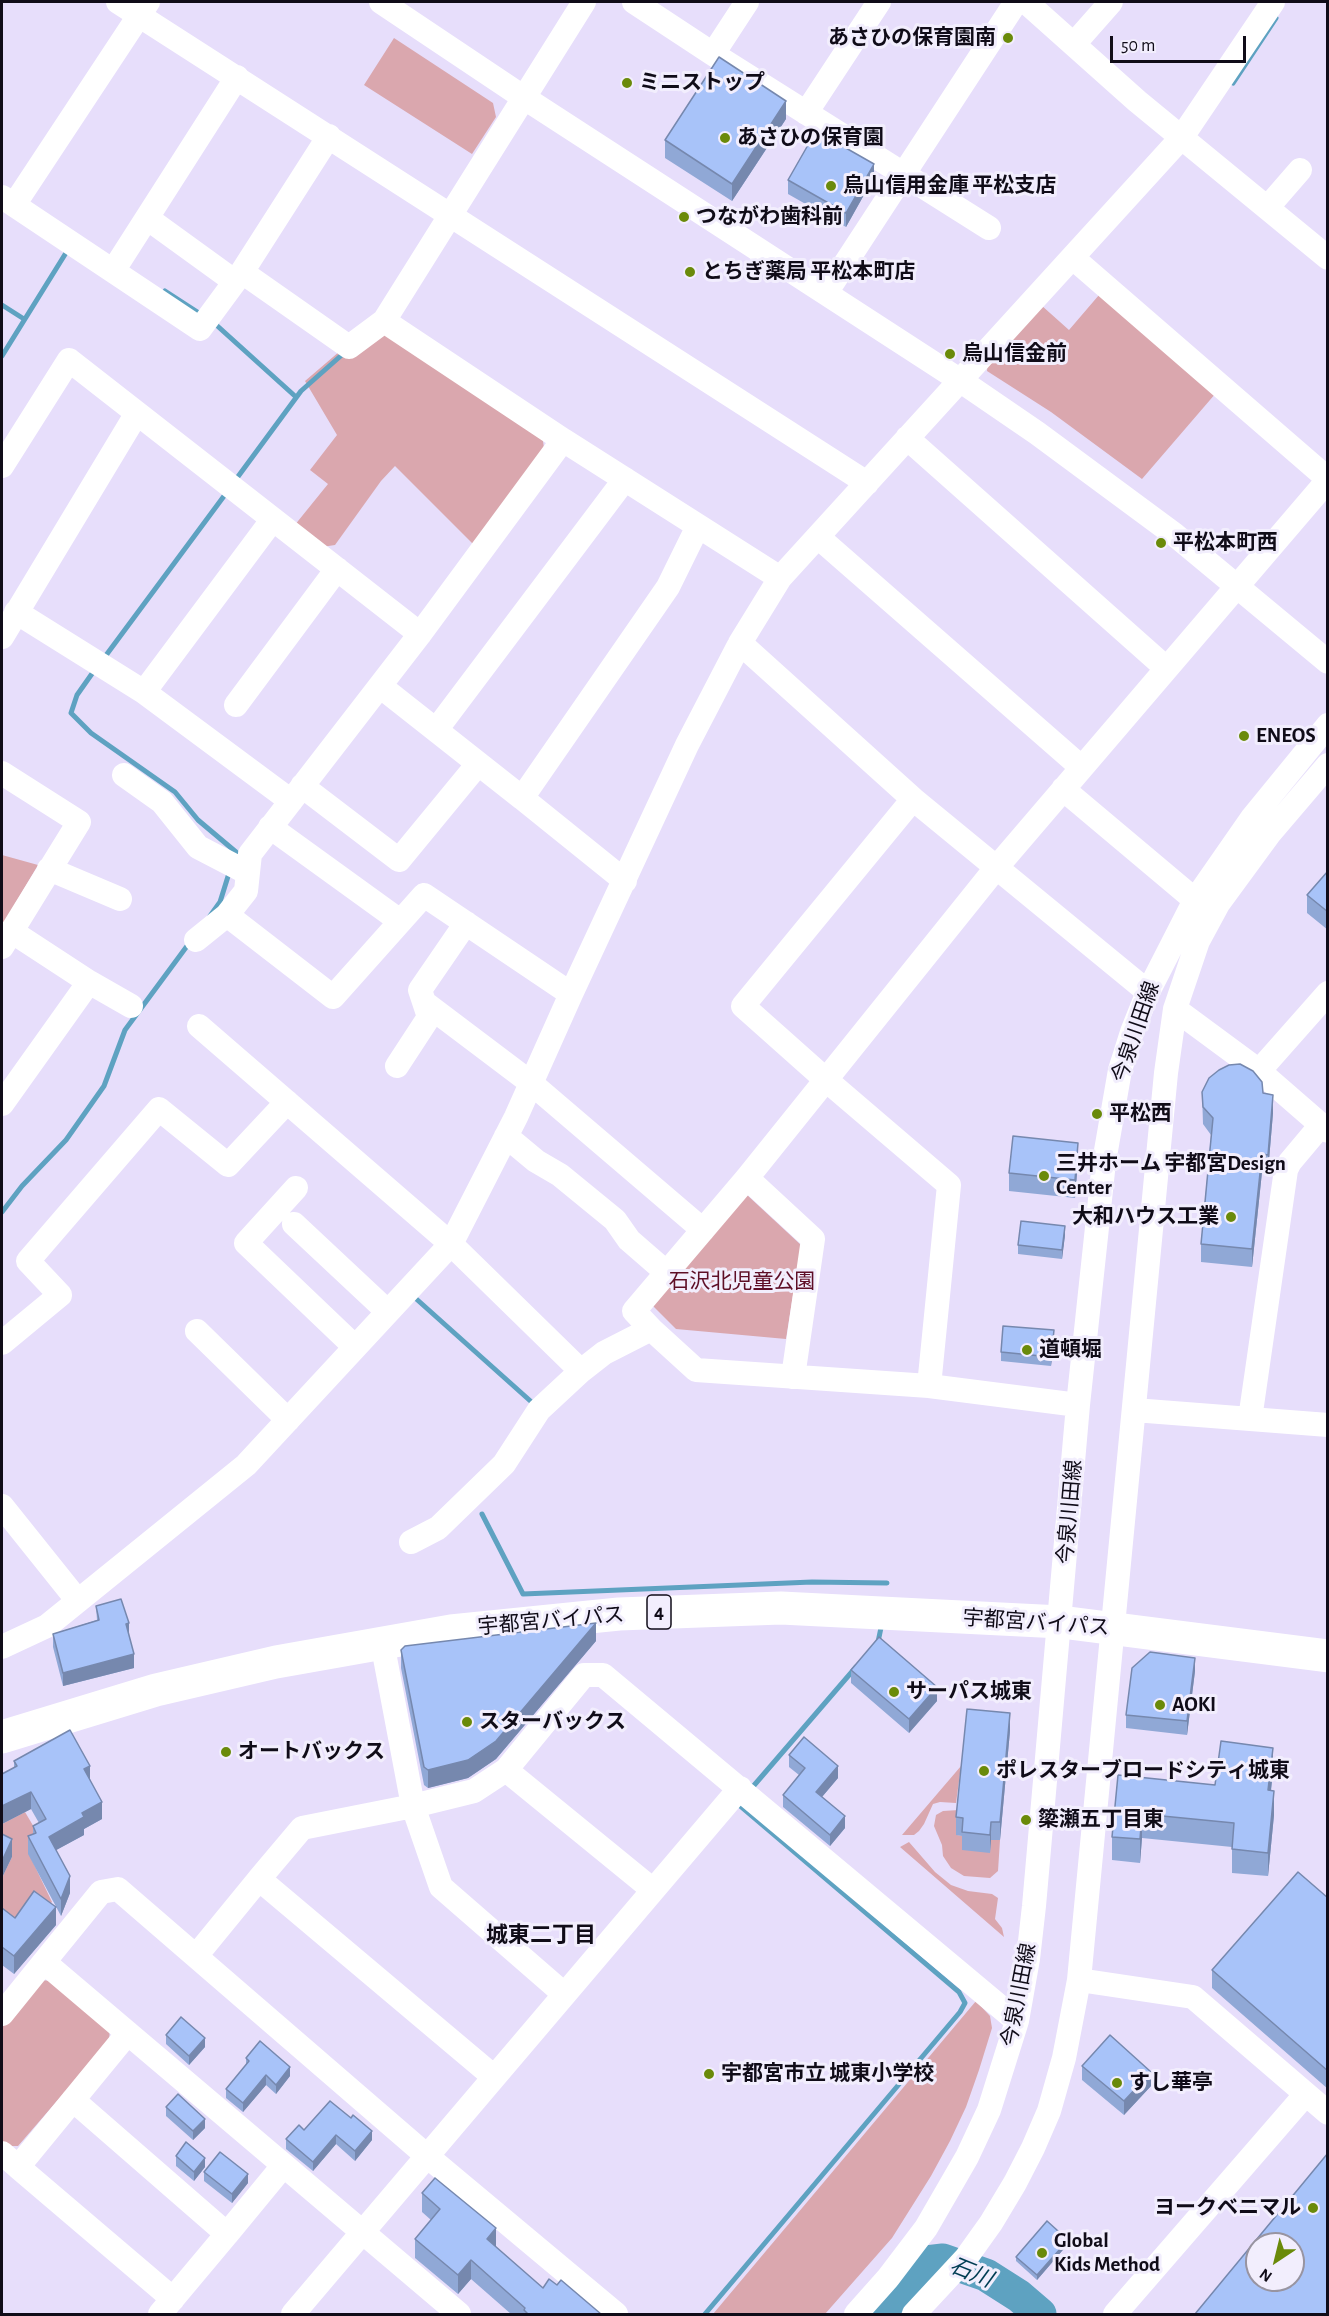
<!DOCTYPE html>
<meta charset="utf-8">
<style>
body{margin:0}
#map{position:relative;width:1329px;height:2316px;overflow:hidden;background:#e7defb;font-family:"Alegreya Sans",sans-serif}
canvas{display:block}
.frame{position:absolute;inset:0;border:3px solid #100c18;pointer-events:none}
.north{position:absolute;left:1245px;top:2232px;width:60px;height:60px;box-sizing:border-box;background:#f2eefd;border:2px solid #9894a1;border-radius:50%;rotate:215deg;font-size:16px;font-weight:700;line-height:24px;text-align:center;color:#100c18}
.north::after{content:'';display:block;margin:auto;width:21px;height:27px;background:#6a8a0a;clip-path:polygon(50% 0,100% 100%,50% 72%,0 100%)}
.scale{position:absolute;left:1110px;top:36px;width:136px;height:27px;box-sizing:border-box;border:3px solid #100c18;border-top:0;padding-left:8px;font-size:18px;line-height:21px;white-space:nowrap;color:#100c18;-webkit-text-stroke:4px #f2eefd;paint-order:stroke}
</style>
<div id="map">
<canvas width="1329" height="2316"></canvas>
<div class="frame"></div>
<div class="north">N</div>
<div class="scale">50 m</div>
</div>
<script>
const context = document.querySelector('canvas').getContext('2d');
context.lineJoin = 'round';
function fill(path, color) { context.fillStyle = color; context.fill(path, 'evenodd'); }
const poly = rows => new Path2D(rows.map(r => 'M' + r).join(''));
function stroke(path, color, width, dash) { context.strokeStyle = color; context.lineWidth = width; context.lineCap = dash ? 'butt' : 'round'; context.setLineDash(dash || []); context.stroke(path); }
function drawText(font, color, halo, rows, align = 'center') {
  context.font = font + ' "Alegreya Sans","Noto Sans JP",sans-serif'; context.lineWidth = 6; context.setLineDash([]); context.textBaseline = 'middle'; context.strokeStyle = halo; context.fillStyle = color; for (const [text, x, y, turn = 0] of rows) {
    context.save(); context.translate(x, y); context.rotate((+turn || 0) * Math.PI / 180); context.textAlign = isNaN(turn) ? turn : align; if (halo) context.strokeText(text, 0, 0); context.fillText(text, 0, 0); context.restore();
  }
}
const green = poly([
 [394,38,493,103,496,117,472,154,364,85],
 [1099,295,1216,393,1142,479,1051,412,987,371,988,359,1041,305,1069,330],
 [384,331,542,434,544,448,473,544,395,466,381,481,335,545,322,547,294,526,328,484,310,470,337,435,305,381,340,351],
 [2,855,38,865,2,926],
 [746,1194,801,1245,786,1339,676,1329,653,1306],
 [961,1766,956,1803,940,1802,933,1804,924,1824,919,1831,914,1835,902,1835],
 [959,1810,957,1835,963,1836,990,1853,991,1840,1000,1840,998,1871,990,1878,964,1876,951,1868,943,1856,942,1845,934,1826,936,1815,943,1811],
 [25,1812,41,1839,29,1854,52,1902,41,1914,2,1926,2,1878,12,1857,2,1852,2,1824],
 [909,1842,935,1872,951,1885,968,1891,992,1894,998,1898,995,1919,1002,1928,1004,1937,900,1847],
 [41,1980,51,1981,110,2027,109,2041,18,2146,7,2146,2,2142,2,2026],
 [976,2001,990,2016,992,2028,979,2070,966,2107,950,2141,931,2176,892,2238,825,2314,713,2314]
]);
const stream = poly([
 [1233,83,1276,18],
 [165,291,202,315],
 [2,305,24,319],
 [213,322,296,397],
 [2,356,69,248],
 [234,482,301,391,344,353],
 [104,658,227,492],
 [96,668,77,695,71,713,91,733,175,792,198,820,236,852,234,858],
 [210,916,220,902,230,870],
 [2,1212,22,1186,66,1140,104,1086,125,1030,190,942],
 [414,1294,413,1296,536,1406],
 [482,1514,523,1594,812,1582,887,1583],
 [878,1642,882,1623],
 [750,1790,856,1667],
 [705,2314,960,2012,965,2003,959,1992,738,1804,740,1801]
]);
const river = poly([
 [879,2314,906,2282,926,2262,943,2260,986,2275,1019,2296,1040,2314]
]);
const minor = poly([
 [118,2,867,483],
 [381,2,523,97,961,381,1037,433,1175,535,1328,662],
 [634,2,713,54,989,228],
 [1026,2,1137,101,1328,258],
 [1074,44,1111,2],
 [713,54,747,2],
 [806,113,879,2],
 [2,197,200,329,242,272,349,347,384,321],
 [14,205,148,2],
 [1267,208,1300,170],
 [147,218,234,281],
 [1073,258,1328,479],
 [113,271,237,77],
 [242,272,329,136],
 [826,293,1016,2],
 [907,438,1166,668],
 [563,440,780,578],
 [2,466,69,360,420,634],
 [818,537,1081,767],
 [16,612,144,692,291,801],
 [2,637,137,413],
 [740,643,913,799,743,1006,825,1079,949,1185,929,1386],
 [380,686,522,798,668,587,698,526],
 [144,692,273,519],
 [236,705,337,569],
 [436,730,625,479],
 [2,773,79,822,2,947],
 [124,775,162,802,198,847,248,873],
 [302,786,399,860,478,764],
 [1063,789,1195,900],
 [522,798,625,881],
 [913,799,1148,992],
 [270,827,400,921],
 [49,869,120,899],
 [227,915,333,997,424,895,571,994],
 [11,931,89,982],
 [196,940,227,915,246,891,250,854,420,634,563,440,384,321,584,2],
 [425,1003,531,1083,703,1230],
 [1175,1009,1259,1071,1328,1131],
 [199,1026,451,1244,581,1371,604,1353,651,1329,634,1311,747,1178,996,868,1328,480],
 [397,1066,429,1017,420,990,466,923],
 [1259,1071,1328,993],
 [2,1104,89,982,131,1006],
 [506,1136,536,1161,560,1175,615,1220,629,1240,667,1273],
 [747,1178,813,1239,793,1377],
 [296,1188,246,1243,355,1347],
 [294,1224,388,1312],
 [651,1329,696,1370,929,1386,1078,1405],
 [197,1331,288,1420],
 [2,1343,60,1295,28,1261,159,1109,228,1165,287,1102],
 [1134,1410,1328,1425],
 [1250,1419,1286,1170,1290,1162,1321,1125],
 [2,1506,78,1601],
 [411,1542,438,1528,504,1464,539,1410,581,1371],
 [382,1642,413,1806,441,1887,564,1994],
 [2,1647,47,1626,246,1465,451,1244,516,1117,571,994,687,745,740,643,780,578,1182,137,1273,2],
 [506,1770,584,1675,603,1675,1017,2021],
 [196,1956,259,1879],
 [1079,1980,1193,1997,1328,2113],
 [2,2014,44,1962],
 [494,2077,259,1879,302,1828,413,1806,474,1791,506,1770,653,1890],
 [73,2100,227,2234,283,2166],
 [2,2153,18,2167,128,2033],
 [18,2167,173,2299],
 [160,2314,227,2234],
 [293,2314,740,1788],
 [459,2314,44,1962,101,1892,118,1889,427,2156,616,2314],
 [856,2314,888,2278,926,2228,967,2157,989,2110,1017,2021,1028,1959,1034,1906,1078,1405,1104,1162,1120,1070,1132,1032,1148,992,1195,900,1252,818,1328,725],
 [914,2314,966,2258,991,2223,1015,2183,1033,2148,1049,2111,1064,2058,1079,1980,1166,1073,1175,1009,1198,941,1218,904,1270,833,1328,765],
 [1115,2314,1305,2095]
]);
const highway = poly([
 [2,1737,156,1690,276,1662,451,1631,619,1614,781,1608,1061,1622,1328,1656]
]);
const wall = poly([
 [786,119,732,201,665,158,665,140],
 [874,177,846,227,788,194,788,180],
 [1328,871,1328,930,1307,913,1307,895],
 [1202,1092,1263,1093,1273,1113,1268,1172,1262,1172,1252,1267,1201,1262,1201,1244,1211,1135,1203,1124],
 [1078,1161,1075,1198,1009,1191,1009,1173],
 [1065,1235,1062,1259,1018,1254,1018,1245],
 [1054,1340,1051,1366,1001,1361,1001,1352],
 [96,1606,129,1636,134,1668,63,1686,53,1647,53,1634,97,1620],
 [596,1641,496,1759,468,1778,428,1788,424,1785,401,1668,401,1650],
 [851,1670,937,1701,909,1733,851,1683],
 [1195,1671,1187,1735,1126,1728,1126,1715],
 [1010,1731,1000,1840,991,1840,990,1853,962,1850,962,1836,956,1835,956,1817],
 [789,1755,838,1778,822,1797,845,1828,830,1846,783,1807,783,1795,799,1775,789,1767],
 [14,1761,90,1779,102,1819,84,1829,84,1835,56,1850,70,1893,61,1916,28,1854,28,1836,33,1834,33,1826,39,1823,31,1809,2,1824,2,1774,14,1768],
 [1273,1772,1271,1791,1274,1815,1268,1876,1232,1873,1232,1847,1142,1838,1140,1863,1112,1860,1112,1837,1118,1775,1215,1785],
 [1328,1898,1328,2089,1212,1988,1212,1970],
 [2,1908,15,1918,56,1925,14,1974,2,1965],
 [166,2035,205,2047,189,2065,166,2044],
 [246,2058,290,2076,276,2094,266,2085,243,2112,226,2098,226,2089,246,2066],
 [1082,2066,1151,2086,1124,2115,1082,2080],
 [166,2107,205,2128,193,2140,166,2116],
 [304,2130,372,2140,355,2161,336,2144,313,2171,286,2149,286,2139],
 [176,2156,205,2167,194,2181,176,2166],
 [204,2172,248,2183,232,2203,204,2181],
 [422,2193,496,2247,543,2288,601,2314,511,2314,471,2279,458,2294,415,2258,415,2239,431,2220,422,2212],
 [1068,2244,1037,2280,1016,2261,1016,2257]
]);
const shadedWall = poly([
 [786,101,786,119,732,201,732,184],
 [874,164,874,177,846,227,846,213],
 [1273,1095,1273,1113,1268,1172,1268,1155],
 [1078,1143,1078,1161,1075,1198,1075,1180],
 [1262,1154,1262,1172,1252,1267,1252,1249],
 [1065,1226,1065,1235,1062,1259,1062,1250],
 [1054,1330,1054,1340,1051,1366,1051,1357],
 [129,1623,129,1636,126,1624],
 [596,1623,596,1641,496,1759,468,1778,428,1788,428,1770],
 [134,1654,134,1668,63,1686,63,1673],
 [1195,1658,1195,1671,1187,1735,1187,1721],
 [937,1687,937,1701,909,1733,909,1719],
 [1010,1713,1010,1731,1000,1840,1000,1822],
 [1273,1748,1273,1772,1268,1814,1268,1790],
 [90,1766,90,1784,84,1769],
 [838,1766,838,1778,816,1804,816,1792],
 [1274,1791,1274,1815,1268,1876,1268,1853],
 [31,1792,31,1809,2,1824,2,1806],
 [102,1802,102,1819,84,1829,84,1835,49,1854,49,1837,82,1813],
 [1142,1814,1142,1838,1140,1863,1140,1839],
 [845,1816,845,1828,830,1846,830,1835],
 [991,1822,991,1840,990,1853,990,1835],
 [12,1839,12,1857,2,1878,2,1861],
 [70,1876,70,1893,61,1916,61,1899],
 [56,1907,56,1925,14,1974,14,1956],
 [205,2038,205,2047,189,2065,189,2056],
 [290,2067,290,2076,276,2094,276,2085],
 [1151,2072,1151,2086,1124,2115,1124,2101],
 [266,2075,266,2085,243,2112,243,2103],
 [205,2119,205,2128,193,2140,193,2131],
 [372,2131,372,2140,355,2161,355,2151],
 [336,2135,336,2144,313,2171,313,2162],
 [205,2158,205,2167,194,2181,194,2172],
 [248,2174,248,2183,232,2203,232,2194],
 [496,2228,496,2247,487,2258,487,2239],
 [1068,2240,1068,2244,1037,2280,1037,2275],
 [471,2260,471,2279,458,2294,458,2275]
]);
const building = poly([
 [719,57,786,101,732,184,665,140,719,57],
 [816,131,874,164,846,213,788,180,816,131],
 [1328,871,1328,912,1307,895,1328,871],
 [1240,1064,1253,1071,1262,1082,1263,1093,1273,1095,1268,1155,1262,1154,1252,1249,1201,1244,1213,1118,1203,1107,1202,1092,1209,1078,1219,1070,1229,1065,1240,1064],
 [1013,1136,1078,1143,1075,1180,1009,1173,1013,1136],
 [1021,1221,1065,1226,1062,1250,1018,1245,1021,1221],
 [1003,1326,1054,1330,1051,1357,1001,1352,1003,1326],
 [121,1599,129,1623,126,1624,134,1654,63,1673,53,1634,99,1620,96,1606,121,1599],
 [596,1623,496,1741,468,1760,428,1770,424,1767,401,1650,405,1646,596,1623],
 [879,1637,937,1687,909,1719,851,1670,879,1637],
 [1150,1652,1195,1658,1187,1721,1126,1715,1132,1668,1150,1652],
 [967,1709,1010,1713,1000,1822,991,1822,990,1835,962,1832,963,1818,956,1817,967,1709],
 [70,1730,90,1766,84,1769,102,1802,82,1813,84,1817,49,1837,70,1876,61,1899,28,1836,36,1833,33,1826,46,1819,31,1792,2,1806,2,1774,17,1766,14,1761,70,1730],
 [804,1737,838,1766,816,1792,845,1816,830,1835,783,1795,805,1768,789,1755,804,1737],
 [1221,1741,1273,1748,1268,1790,1274,1791,1268,1853,1232,1849,1234,1823,1142,1814,1140,1839,1112,1837,1118,1775,1215,1785,1221,1741],
 [2,1834,12,1839,2,1861,2,1834],
 [1298,1872,1328,1898,1328,2071,1212,1970,1298,1872],
 [34,1891,56,1907,14,1956,2,1947,2,1908,15,1918,34,1891],
 [181,2017,205,2038,189,2056,166,2035,181,2017],
 [1110,2035,1151,2072,1124,2101,1082,2066,1110,2035],
 [260,2041,290,2067,276,2085,266,2075,243,2103,226,2089,249,2061,246,2058,260,2041],
 [178,2094,205,2119,193,2131,166,2107,178,2094],
 [330,2101,351,2118,353,2115,372,2131,355,2151,336,2135,313,2162,286,2139,299,2125,304,2130,330,2101],
 [186,2142,205,2158,194,2172,176,2156,186,2142],
 [220,2152,248,2174,232,2194,204,2172,220,2152],
 [1328,2153,1328,2314,1195,2314,1328,2153],
 [1257,2244,1293,2244,1293,2280,1257,2280,1257,2244],
 [435,2178,496,2228,487,2239,543,2288,549,2279,557,2285,561,2280,601,2314,528,2314,524,2310,525,2308,471,2260,458,2275,415,2239,440,2209,422,2193,435,2178],
 [1047,2221,1068,2240,1037,2275,1016,2257,1047,2221]
]);
const markers = [
 [1008,38,6,"#6a8a0a"],
 [627,83,6,"#6a8a0a"],
 [725,138,6,"#6a8a0a"],
 [831,186,6,"#6a8a0a"],
 [684,217,6,"#6a8a0a"],
 [690,272,6,"#6a8a0a"],
 [950,354,6,"#6a8a0a"],
 [1161,543,6,"#6a8a0a"],
 [1244,736,6,"#6a8a0a"],
 [1097,1114,6,"#6a8a0a"],
 [1044,1176,6,"#6a8a0a"],
 [1231,1217,6,"#6a8a0a"],
 [1027,1350,6,"#6a8a0a"],
 [894,1692,6,"#6a8a0a"],
 [1160,1705,6,"#6a8a0a"],
 [467,1722,6,"#6a8a0a"],
 [226,1752,6,"#6a8a0a"],
 [984,1771,6,"#6a8a0a"],
 [1026,1820,6,"#6a8a0a"],
 [709,2074,6,"#6a8a0a"],
 [1117,2083,6,"#6a8a0a"],
 [1313,2208,6,"#6a8a0a"],
 [1042,2253,6,"#6a8a0a"]
];
const shields = [
 [659,1612,24]
];
const shieldNames = [
 ["4",659,1612]
];
const poiNames = [
 ["あさひの保育園南",996,38,"right"],
 ["ミニストップ",639,83],
 ["あさひの保育園",737,138],
 ["烏山信用金庫 平松支店",843,186],
 ["つながわ歯科前",696,217],
 ["とちぎ薬局 平松本町店",702,272],
 ["烏山信金前",962,354],
 ["平松本町西",1173,543],
 ["ENEOS",1256,736],
 ["平松西",1109,1114],
 ["三井ホーム 宇都宮Design",1056,1164],
 ["Center",1056,1188],
 ["大和ハウス工業",1219,1217,"right"],
 ["道頓堀",1039,1350],
 ["サーパス城東",906,1692],
 ["AOKI",1172,1705],
 ["スターバックス",479,1722],
 ["オートバックス",238,1752],
 ["ポレスターブロードシティ城東",996,1771],
 ["簗瀬五丁目東",1038,1820],
 ["宇都宮市立 城東小学校",721,2074],
 ["すし華亭",1129,2083],
 ["ヨークベニマル",1301,2208,"right"],
 ["Global",1054,2241],
 ["Kids Method",1054,2265]
];
const streetNames = [
 ["今泉川田線",1136,1032,-71],
 ["今泉川田線",1070,1512,-85],
 ["宇都宮バイパス",551,1621,-5],
 ["宇都宮バイパス",1036,1623,4],
 ["今泉川田線",1019,1995,-79]
];
const parkNames = [
 ["石沢北児童公園",742,1282]
];
const neighbourhoodNames = [
 ["城東二丁目",541,1935]
];
const waterNames = [
 ["石川",971,2273,22]
];
fill(green, '#daa7ae');
stroke(stream, '#5ea2c1', 5);
stroke(river, '#5ea2c1', 33);
stroke(minor, '#fff', 24);
stroke(highway, '#fff', 33);
fill(wall, '#90a8d6');
fill(shadedWall, '#7688ae');
fill(building, '#a8c3f9');
stroke(building, '#7688ae', 1.5);
for (const [x, y, r, color] of markers) { const dot = new Path2D(); dot.arc(x, y, r, 0, 2 * Math.PI); context.fillStyle = color; context.fill(dot); stroke(dot, '#f2eefd', 2); }
for (const [x, y, w] of shields) { const box = new Path2D(); box.roundRect(x - w / 2, y - 17, w, 34, 4.5); context.fillStyle = '#f2eefd'; context.fill(box); stroke(box, '#100c18', 1.5); }
drawText('bold 20px', '#100c18', null, shieldNames);
drawText('bold 21px', '#100c18', '#f2eefd', poiNames, 'left');
drawText('21px', '#100c18', '#f2eefd', streetNames);
drawText('21px', '#5e0e26', '#f2eefd', parkNames);
drawText('bold 22px', '#100c18', '#f2eefd', neighbourhoodNames);
drawText('italic 22px', '#003d53', '#f2eefd', waterNames);
</script>
